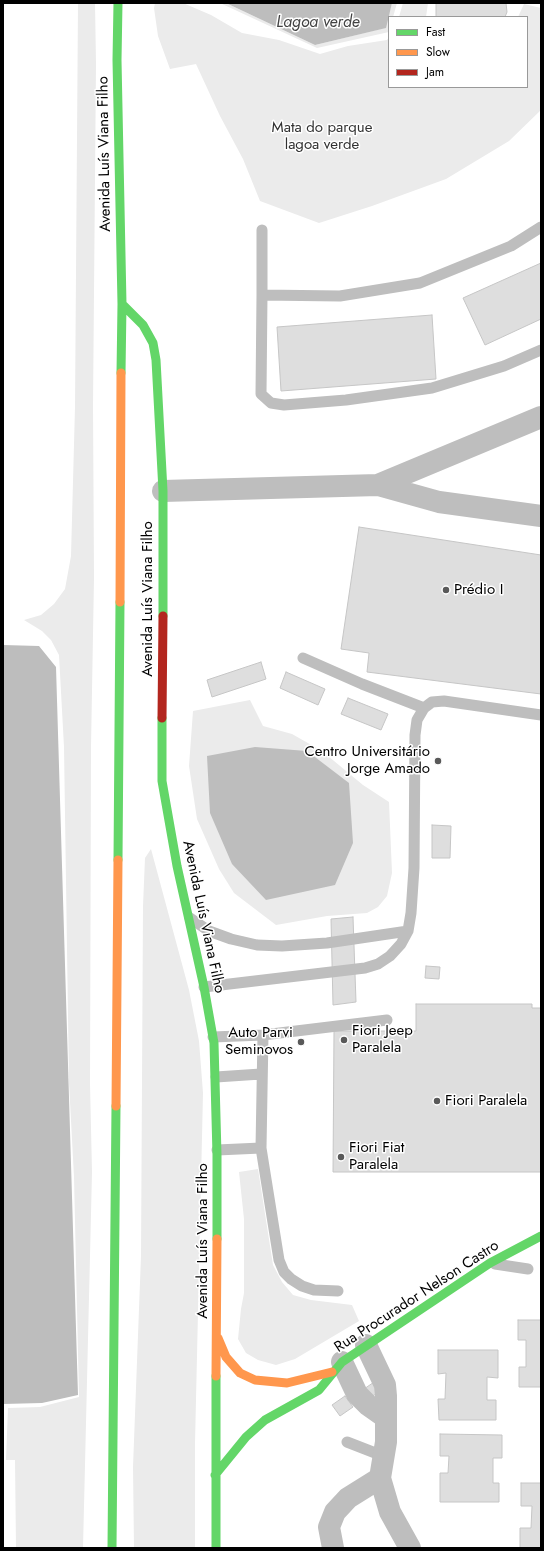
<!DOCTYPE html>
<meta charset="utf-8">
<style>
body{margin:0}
#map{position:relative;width:544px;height:1551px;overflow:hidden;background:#fff;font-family:Jost,sans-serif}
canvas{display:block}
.frame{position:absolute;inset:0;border:4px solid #000;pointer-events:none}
.legend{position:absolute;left:388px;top:16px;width:140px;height:72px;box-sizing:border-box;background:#fff;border:1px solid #999;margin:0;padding:5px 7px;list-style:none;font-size:12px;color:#000}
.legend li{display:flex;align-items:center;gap:8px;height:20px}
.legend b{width:20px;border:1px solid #999}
</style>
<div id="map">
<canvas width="544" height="1551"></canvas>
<div class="frame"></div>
<ul class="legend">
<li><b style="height:5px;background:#63d668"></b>Fast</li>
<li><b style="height:5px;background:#ff974d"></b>Slow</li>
<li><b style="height:5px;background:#b3261e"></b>Jam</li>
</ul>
</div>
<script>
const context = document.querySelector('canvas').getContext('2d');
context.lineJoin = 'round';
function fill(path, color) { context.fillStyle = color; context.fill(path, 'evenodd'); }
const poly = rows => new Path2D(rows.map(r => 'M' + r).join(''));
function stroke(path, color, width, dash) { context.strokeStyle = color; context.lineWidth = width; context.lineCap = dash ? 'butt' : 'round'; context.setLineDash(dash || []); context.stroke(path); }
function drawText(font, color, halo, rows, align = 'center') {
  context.font = font + ' Jost,sans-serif'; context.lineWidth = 3; context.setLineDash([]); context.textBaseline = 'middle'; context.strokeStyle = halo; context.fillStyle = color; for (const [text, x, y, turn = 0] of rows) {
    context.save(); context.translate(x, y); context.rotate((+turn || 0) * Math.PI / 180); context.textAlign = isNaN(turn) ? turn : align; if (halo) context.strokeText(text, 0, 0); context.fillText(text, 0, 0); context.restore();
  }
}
const green = poly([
 [78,3,95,3,96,64,93,406,94,578,91,747,90,1084,92,1172,83,1548,16,1548,15,1460,6,1460,8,1408,40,1407,79,1397,74,1177,69,1083,64,747,59,655,51,640,42,631,24,620,41,615,54,604,65,589,71,556,75,407],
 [155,3,183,3,211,15,242,33,279,40,320,54,348,46,387,40,389,37,389,87,527,87,527,17,518,17,524,4,541,8,541,110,509,141,446,179,372,206,319,223,260,201,243,159,220,116,196,64,170,69,158,36,154,8],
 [220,3,226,3,315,45,385,28,392,3,397,3,393,17,389,17,389,32,317,48],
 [403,3,428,3,426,17,399,17],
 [250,700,263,726,292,734,322,751,363,785,389,802,392,873,387,896,378,907,367,913,327,916,276,925,234,893,219,869,197,819,189,766,193,711],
 [151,849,189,990,199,1041,203,1093,195,1443,195,1548,134,1548,133,1467,141,1256,143,906,145,858],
 [258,1169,273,1265,282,1282,293,1295,311,1300,352,1305,359,1321,295,1359,276,1365,258,1360,246,1353,238,1339,241,1309,244,1293,244,1219,239,1172]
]);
const water = poly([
 [226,3,392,3,386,28,315,45],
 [3,645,39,646,56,667,78,1395,42,1403,3,1404],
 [255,747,307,751,349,783,353,843,335,885,266,900,232,864,210,813,207,756]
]);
const building = poly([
 [436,3,506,3,507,12,505,17,436,17,436,3],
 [541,263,541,319,485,345,463,298,541,263],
 [432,315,436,379,281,391,277,327,432,315],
 [359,527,541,555,541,694,367,672,369,653,341,649,359,527],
 [261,662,266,679,212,697,207,680,261,662],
 [286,672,325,689,318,705,280,688,286,672],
 [348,698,388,714,381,730,341,714,348,698],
 [432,825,451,826,450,858,432,858,432,825],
 [353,917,356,1002,333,1005,331,919,353,917],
 [426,966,440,967,439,979,425,978,426,966],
 [416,1004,532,1004,532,1008,541,1008,541,1172,333,1172,334,1031,416,1031,416,1004],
 [518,1320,541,1320,541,1387,519,1387,519,1367,526,1367,526,1340,518,1340,518,1320],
 [438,1350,498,1350,498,1378,487,1377,487,1400,496,1400,496,1420,439,1420,438,1399,445,1399,446,1373,438,1374,438,1350],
 [377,1380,383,1390,369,1398,364,1389,377,1380],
 [345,1396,353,1407,340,1416,332,1405,345,1396],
 [440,1434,502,1435,502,1458,493,1458,493,1483,499,1483,499,1502,440,1502,440,1473,448,1473,449,1456,440,1456,440,1434],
 [521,1483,541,1483,541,1548,520,1548,520,1528,531,1528,532,1506,521,1506,521,1483]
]);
const lane = poly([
 [541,227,511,246,420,283,340,296,262,295,261,394,271,403,284,405,346,400,432,388,504,366,541,350],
 [262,295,262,230],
 [303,658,362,684,424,708],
 [190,918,209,931,231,939,257,945,282,946,327,943,408,931],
 [204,987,365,968,378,964,390,956,401,944,408,931,411,913,414,868,415,735,417,720,424,708,432,702,444,701,541,715],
 [213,1037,263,1035],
 [216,1077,261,1074],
 [217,1150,261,1148],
 [495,1264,528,1269],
 [338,1291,314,1290,302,1286,291,1279,284,1272,279,1260,261,1148,263,1035,387,1020],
 [347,1442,383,1456]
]);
const street = poly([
 [378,485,541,417],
 [163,491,378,485,439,502,541,516],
 [366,1345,385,1385,386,1396,386,1442,380,1478,390,1512,410,1548],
 [342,1362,357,1394,368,1405,385,1417],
 [333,1548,329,1527,335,1512,348,1498,380,1478]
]);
const fast = poly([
 [118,3,117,60,122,304,121,373],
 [122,304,143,325,153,343,156,360,163,491,163,616],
 [162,718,162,781,177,866,204,987,214,1043,217,1155,217,1239],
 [118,860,120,602],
 [215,1475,246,1437,265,1420,319,1390,342,1362,490,1263,541,1236],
 [112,1548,116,1106],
 [216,1548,216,1376]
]);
const slow = poly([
 [120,602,121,373],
 [116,1106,118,860],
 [218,1338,226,1357,240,1373,255,1380,287,1383,332,1372],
 [216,1376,217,1239]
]);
const jam = poly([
 [162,718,163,616]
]);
const markers = [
 [446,590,4,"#595959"],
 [438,761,4,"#595959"],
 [344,1040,4,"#595959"],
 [301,1042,4,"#595959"],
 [437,1101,4,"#595959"],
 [341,1157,4,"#595959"]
];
const parkNames = [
 ["Mata do parque",322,128],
 ["lagoa verde",322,145]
];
const streetNames = [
 ["Avenida Luís Viana Filho",105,154,-91],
 ["Avenida Luís Viana Filho",148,599,-90],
 ["Avenida Luís Viana Filho",203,917,78],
 ["Avenida Luís Viana Filho",203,1241,-90],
 ["Rua Procurador Nelson Castro",417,1297,-33]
];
const poiNames = [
 ["Prédio I",454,590],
 ["Centro Universitário",430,752,"right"],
 ["Jorge Amado",430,769,"right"],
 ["Fiori Jeep",352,1031],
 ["Paralela",352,1048],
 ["Auto Parvi",293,1033,"right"],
 ["Seminovos",293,1050,"right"],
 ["Fiori Paralela",445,1101],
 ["Fiori Fiat",349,1148],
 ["Paralela",349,1165]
];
const waterNames = [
 ["Lagoa verde",318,23]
];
fill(green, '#ebebeb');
fill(water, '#bdbdbd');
fill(building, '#dedede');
stroke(building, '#c6c6c6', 1);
stroke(lane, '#bebebe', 11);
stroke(street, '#bebebe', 22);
stroke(fast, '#63d668', 9);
stroke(slow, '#ff974d', 9);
stroke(jam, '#b3261e', 9);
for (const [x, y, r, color] of markers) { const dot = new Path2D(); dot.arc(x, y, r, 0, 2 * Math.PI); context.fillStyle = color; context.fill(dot); stroke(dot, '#fff', 1.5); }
drawText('15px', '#313131', '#fff', parkNames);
drawText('15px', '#000', '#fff', streetNames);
drawText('15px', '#000', '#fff', poiNames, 'left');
drawText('italic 16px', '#424242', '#fff', waterNames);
</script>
